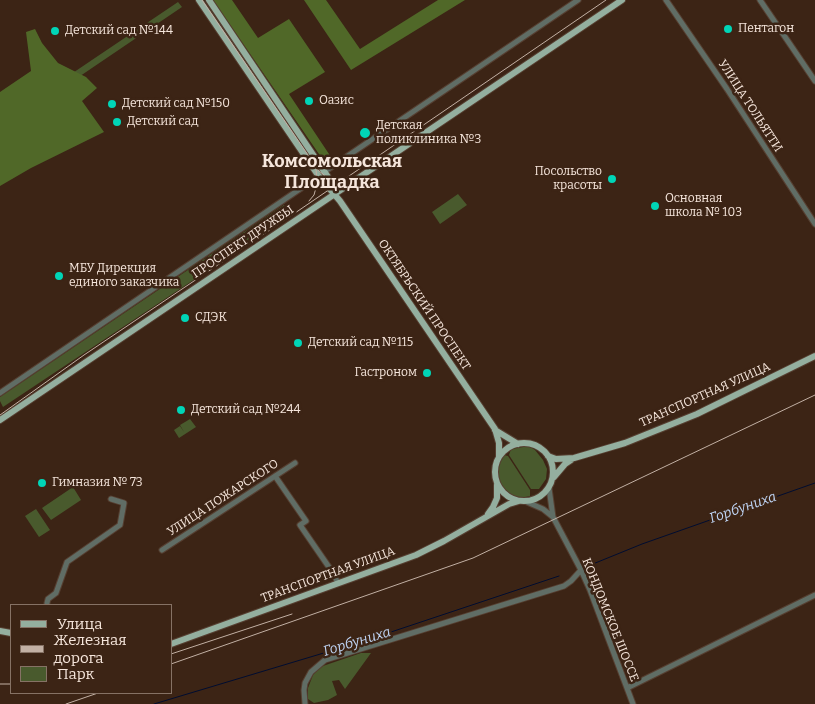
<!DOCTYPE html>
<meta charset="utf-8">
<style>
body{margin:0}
#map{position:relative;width:815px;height:704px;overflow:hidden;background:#3c2415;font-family:Bitter,serif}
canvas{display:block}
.legend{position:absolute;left:10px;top:604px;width:162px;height:90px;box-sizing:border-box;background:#3c2415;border:1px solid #867265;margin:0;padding:6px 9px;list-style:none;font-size:15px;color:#f6e6dc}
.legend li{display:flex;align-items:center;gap:10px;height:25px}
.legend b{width:25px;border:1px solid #867265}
</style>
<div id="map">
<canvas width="815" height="704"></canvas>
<ul class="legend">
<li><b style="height:6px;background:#94af9f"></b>Улица</li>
<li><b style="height:6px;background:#c2b0a4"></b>Железная дорога</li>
<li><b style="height:14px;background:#495a2d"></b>Парк</li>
</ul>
</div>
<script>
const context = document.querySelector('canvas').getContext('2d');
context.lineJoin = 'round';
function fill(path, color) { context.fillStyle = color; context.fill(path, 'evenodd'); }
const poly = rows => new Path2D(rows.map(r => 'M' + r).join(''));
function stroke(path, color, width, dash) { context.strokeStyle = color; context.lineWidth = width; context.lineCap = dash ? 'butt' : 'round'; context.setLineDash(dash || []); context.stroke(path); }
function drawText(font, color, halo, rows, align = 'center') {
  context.font = font + ' Bitter,serif'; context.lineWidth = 5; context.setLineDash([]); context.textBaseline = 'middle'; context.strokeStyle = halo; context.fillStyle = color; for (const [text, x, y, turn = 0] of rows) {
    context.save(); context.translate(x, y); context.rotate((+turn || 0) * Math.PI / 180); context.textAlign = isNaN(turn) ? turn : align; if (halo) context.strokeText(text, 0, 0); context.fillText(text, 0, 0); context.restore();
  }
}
const green = poly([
 [178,2,182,7,61,89,0,122],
 [458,194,467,205,440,224,432,212],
 [284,205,291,215,3,407,0,401,0,397],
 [190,419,196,427,179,438,174,430,180,426,184,432,180,425],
 [529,446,535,450,543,460,547,469,546,479,539,489,531,489,509,455,511,449],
 [504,455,508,456,530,490,530,496,521,498,511,496,502,489,498,480,497,470,499,461],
 [73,487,81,500,51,520,42,508],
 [36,509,50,530,39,537,25,516],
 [361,653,371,653,345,689,339,680,332,681,337,695,328,700,314,703,308,699,308,688,313,675,320,667]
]);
const forest = poly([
 [213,0,232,0,258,38,289,19,325,72,289,94,333,160,331,162,327,162,321,157],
 [304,0,326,0,360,49,438,0,465,0,351,70],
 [35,29,42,43,58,63,86,77,97,88,82,101,104,132,31,168,0,186,0,92,31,71,26,32]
]);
const stream = poly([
 [588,566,642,544,815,483],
 [154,704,367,640,559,576]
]);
const minor = poly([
 [666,0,727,89,815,224],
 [760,0,815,81],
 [324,172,578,0],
 [0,393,319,176],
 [275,476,306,521,300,525,333,573,338,583],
 [549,488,553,517,581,570,590,590,633,704],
 [527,502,543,509,553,517],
 [162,550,295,463],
 [47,603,48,599,56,593,67,562,120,525,124,503,111,499],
 [627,688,815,595],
 [305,704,304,690,305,683,311,672,325,660,564,586,571,581,581,570]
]);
const major = poly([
 [199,0,318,175,340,201,495,429,499,443,499,456],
 [209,0,328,177,334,192],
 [0,420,622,0],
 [495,430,518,444],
 '495 472a29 29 0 1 1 58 0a29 29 0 1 1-58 0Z',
 [548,456,556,459,574,458,625,443,697,414,815,356],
 [554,477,565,464,571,460],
 [488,514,493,507,497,498,497,485],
 [0,631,11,633],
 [171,644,416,555,444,541,509,504,519,501]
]);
const tram = poly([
 [202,0,319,171,329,179,338,180,343,178],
 [309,201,314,195,317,184,316,168],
 [0,415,84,355,295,213,606,0]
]);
const rail = poly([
 [171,654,292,614],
 [171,664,473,558,815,395],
 [0,684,11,684],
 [66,704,98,693]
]);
const markers = [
 [728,29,5,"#00d5b7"],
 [55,31,5,"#00d5b7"],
 [309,101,5,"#00d5b7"],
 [112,104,5,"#00d5b7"],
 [117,122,5,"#00d5b7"],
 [365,133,6,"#00d5b7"],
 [612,179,5,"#00d5b7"],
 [655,206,5,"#00d5b7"],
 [59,276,5,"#00d5b7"],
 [185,318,5,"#00d5b7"],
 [298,343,5,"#00d5b7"],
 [427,373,5,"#00d5b7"],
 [181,410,5,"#00d5b7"],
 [42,483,5,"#00d5b7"]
];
const poiNames = [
 ["Пентагон",738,29],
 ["Детский сад №144",65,31],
 ["Оазис",319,101],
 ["Детский сад №150",122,104],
 ["Детский сад",127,122],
 ["Детская",376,126],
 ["поликлиника №3",376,140],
 ["Посольство",602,172,"right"],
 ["красоты",602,186,"right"],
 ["Основная",665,199],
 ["школа № 103",665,213],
 ["МБУ Дирекция",69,269],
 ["единого заказчика",69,283],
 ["СДЭК",195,318],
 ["Детский сад №115",308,343],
 ["Гастроном",417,373,"right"],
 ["Детский сад №244",191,410],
 ["Гимназия № 73",52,483]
];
const streetNames = [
 ["УЛИЦА ТОЛЬЯТТИ",750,106,57],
 ["ПРОСПЕКТ ДРУЖБЫ",243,242,-34],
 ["ОКТЯБРЬСКИЙ ПРОСПЕКТ",424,305,56],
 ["ТРАНСПОРТНАЯ УЛИЦА",705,395,-24],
 ["УЛИЦА ПОЖАРСКОГО",223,498,-33],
 ["ТРАНСПОРТНАЯ УЛИЦА",328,575,-20],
 ["КОНДОМСКОЕ ШОССЕ",610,620,68]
];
const waterNames = [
 ["Горбуниха",743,508,-19],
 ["Горбуниха",357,642,-17]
];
const districtNames = [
 ["Комсомольская",332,162],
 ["Площадка",332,183]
];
fill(green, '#495a2d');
fill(forest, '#506828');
stroke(stream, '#000d30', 1);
stroke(minor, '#563f31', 7);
stroke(major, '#563f31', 8);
stroke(minor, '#606d65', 5);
stroke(major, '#94af9f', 6);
stroke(tram, '#c2b0a4', 1);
stroke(rail, '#c2b0a4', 1);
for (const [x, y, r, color] of markers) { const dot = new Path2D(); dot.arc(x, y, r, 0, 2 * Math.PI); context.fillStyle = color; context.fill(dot); stroke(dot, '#3c2415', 2); }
drawText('12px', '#f6e6dc', '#3c2415', poiNames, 'left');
drawText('12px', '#f6e6dc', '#3c2415', streetNames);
drawText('italic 14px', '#bfd4f4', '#3c2415', waterNames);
drawText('bold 18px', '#f6e6dc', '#3c2415', districtNames);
</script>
